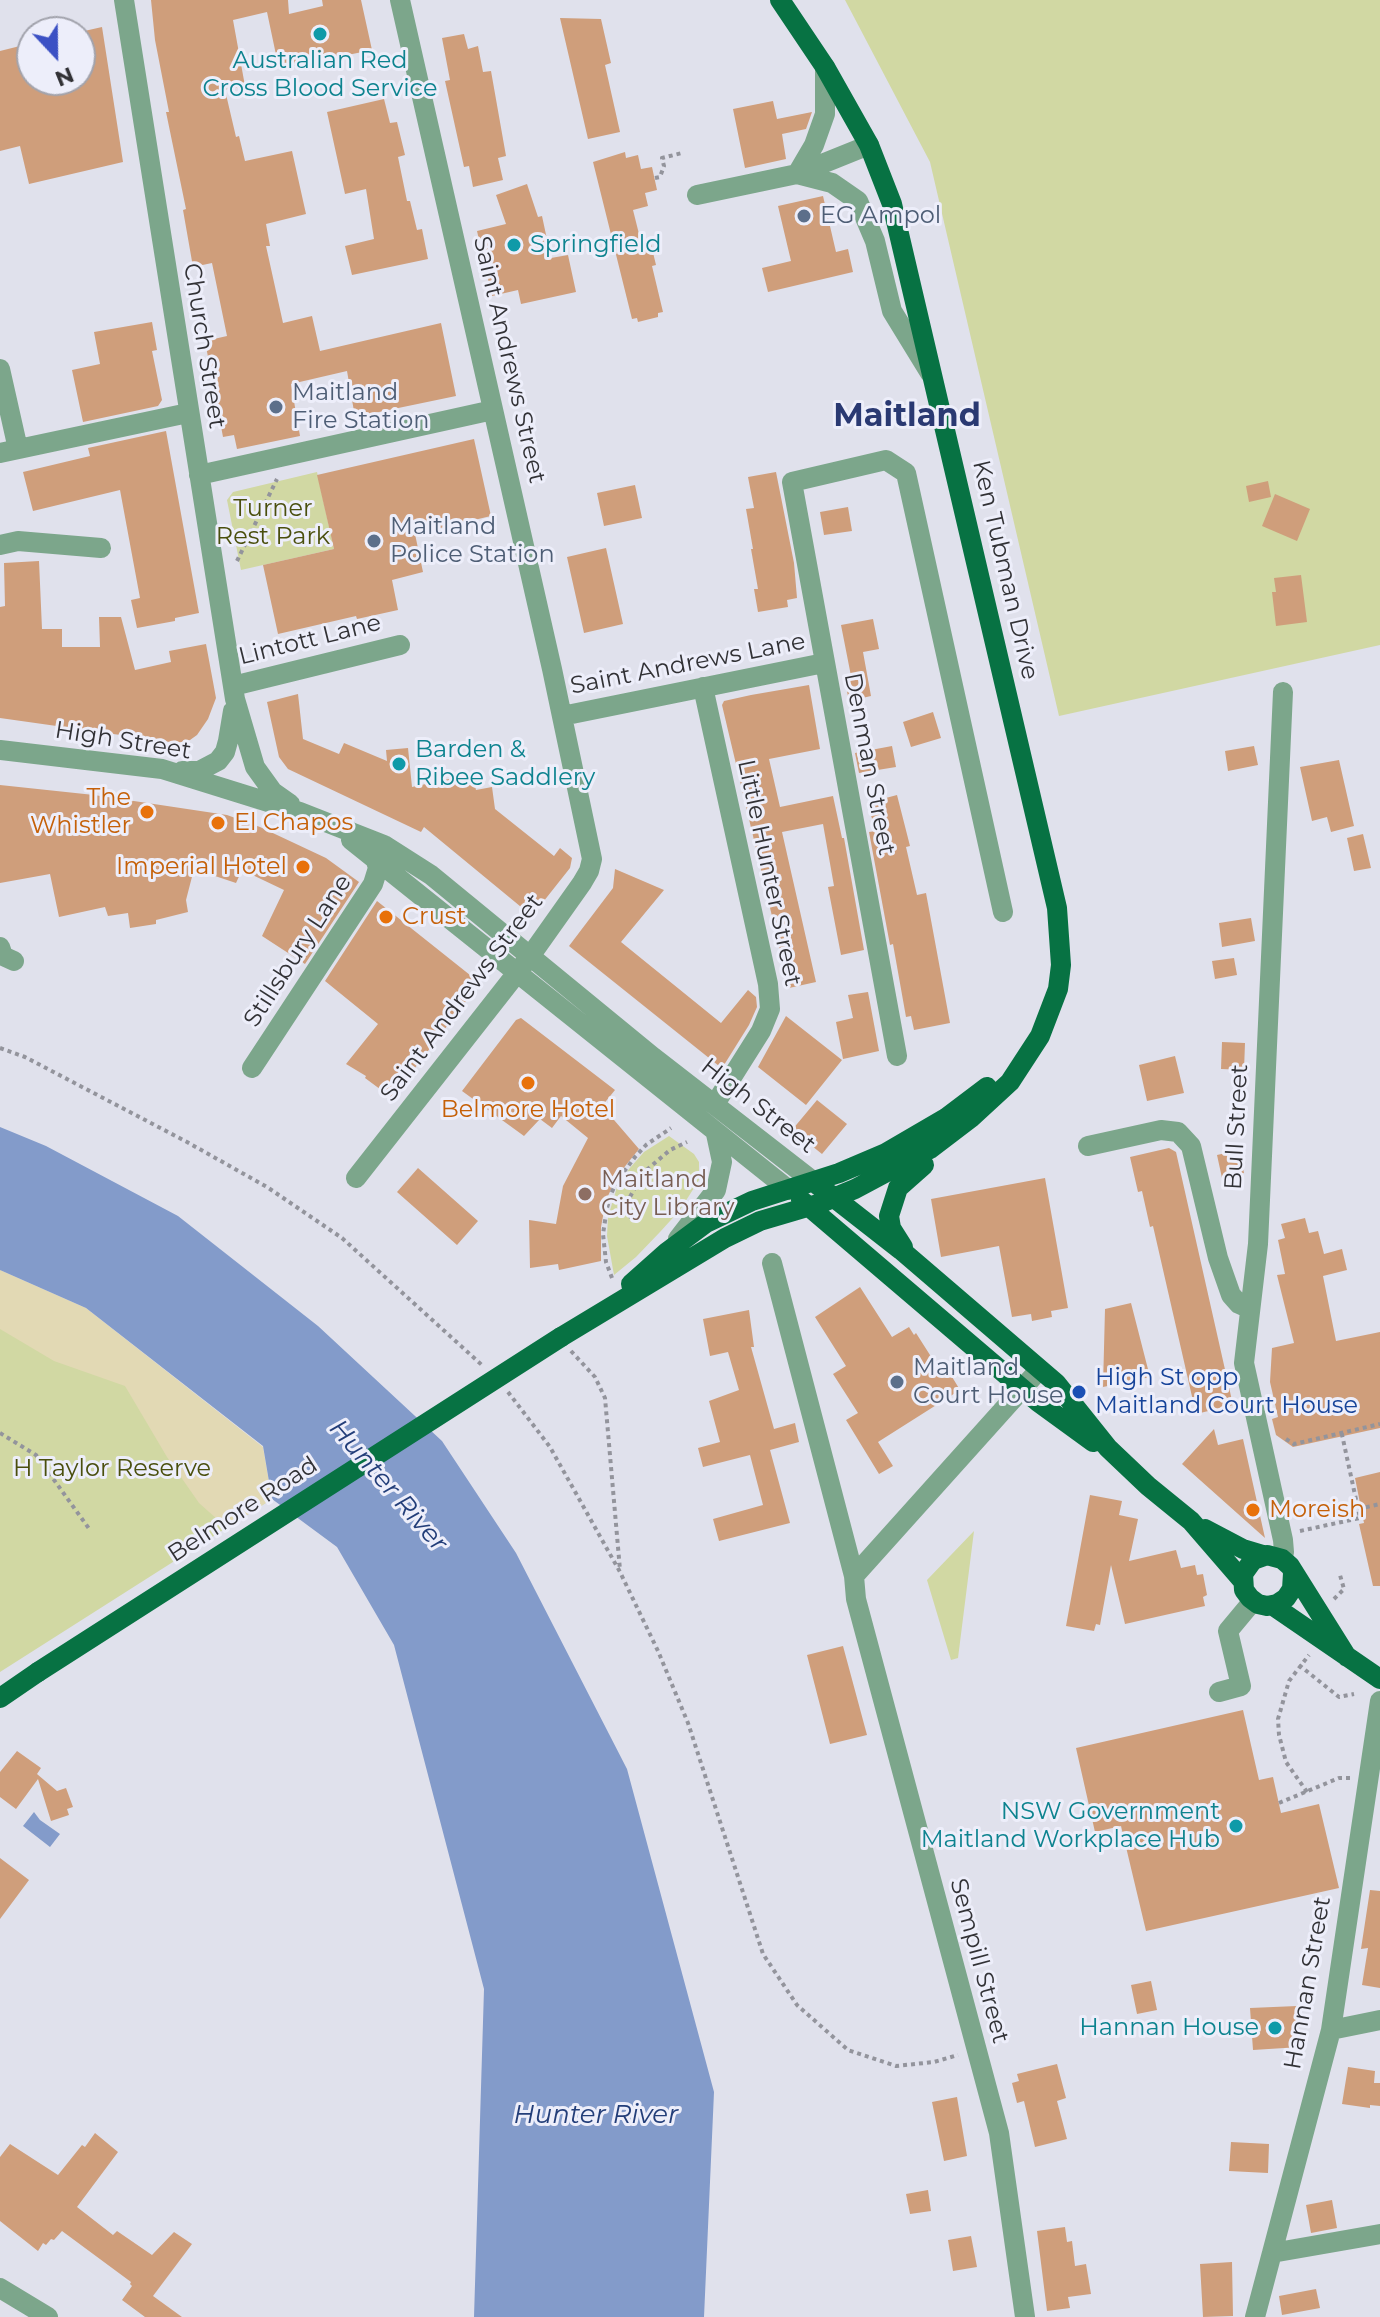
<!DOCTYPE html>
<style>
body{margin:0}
#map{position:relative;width:1380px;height:2317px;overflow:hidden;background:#e0e1ec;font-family:Montserrat,sans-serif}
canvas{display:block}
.north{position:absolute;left:16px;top:16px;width:80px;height:80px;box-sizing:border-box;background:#edeefa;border:2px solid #a2a3ac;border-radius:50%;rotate:158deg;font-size:22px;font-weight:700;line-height:32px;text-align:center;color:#323236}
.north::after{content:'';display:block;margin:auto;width:28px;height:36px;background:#3c51c4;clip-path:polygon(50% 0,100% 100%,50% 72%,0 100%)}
</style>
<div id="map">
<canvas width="1380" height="2317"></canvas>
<div class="north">N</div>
</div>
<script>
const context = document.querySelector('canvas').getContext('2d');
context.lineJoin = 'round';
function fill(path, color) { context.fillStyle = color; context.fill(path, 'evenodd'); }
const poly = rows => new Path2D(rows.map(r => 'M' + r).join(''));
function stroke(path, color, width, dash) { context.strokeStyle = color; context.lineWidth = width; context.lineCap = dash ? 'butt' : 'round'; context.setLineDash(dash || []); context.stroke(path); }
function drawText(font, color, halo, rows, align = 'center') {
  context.font = font + ' Montserrat,sans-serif'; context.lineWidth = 6; context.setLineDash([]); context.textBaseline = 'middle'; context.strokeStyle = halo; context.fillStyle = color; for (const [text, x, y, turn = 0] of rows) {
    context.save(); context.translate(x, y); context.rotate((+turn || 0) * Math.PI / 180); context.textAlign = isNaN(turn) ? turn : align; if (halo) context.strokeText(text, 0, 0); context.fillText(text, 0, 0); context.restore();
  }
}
const green = poly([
 [845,0,1380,0,1380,645,1059,716,930,162],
 [317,472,334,549,241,570,227,500,233,492],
 [669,1136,694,1154,699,1162,699,1180,680,1210,660,1232,636,1257,614,1275,607,1236,608,1217,617,1187,629,1169,644,1152],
 [0,1270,272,1499,0,1672],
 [974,1531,958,1658,951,1660,927,1580]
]);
const sand = poly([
 [0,1270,86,1308,263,1447,272,1499,227,1528,199,1503,167,1457,125,1386,54,1361,0,1329]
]);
const water = poly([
 [0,1127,46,1146,178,1216,318,1326,442,1441,516,1553,627,1769,714,2092,704,2317,474,2317,484,1989,394,1645,337,1547,272,1499,263,1446,86,1308,0,1270],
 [34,1812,40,1820,60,1834,50,1847,23,1826]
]);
const building = poly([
 [151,0,288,0,289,14,323,6,322,0,361,0,372,50,279,69,267,12,233,20,245,86,225,90,236,137,239,136,245,161,292,151,306,214,266,224,270,246,266,246,283,323,312,316,320,351,441,323,456,396,355,417,347,371,291,384,300,436,237,449,234,435,223,437,205,341,227,336,212,263,193,267,183,210,186,209,166,112,169,112,155,40],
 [560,18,601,19,611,63,605,65,620,132,588,139],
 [102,27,123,162,29,184,20,146,0,151,0,51,32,43,32,80,80,80,80,32],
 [464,34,468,49,478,46,483,72,491,71,506,156,498,158,503,180,473,187,469,166,464,167,453,117,445,81,450,80,442,38],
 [384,99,390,123,397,122,405,155,398,157,407,201,410,201,417,230,422,229,428,259,352,275,345,246,374,239,366,189,345,194,327,112],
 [773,101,777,119,812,112,806,129,782,134,786,159,745,168,733,109],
 [625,152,626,158,638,155,641,169,652,167,657,190,645,193,648,206,633,210,641,242,650,240,656,265,652,266,663,312,658,313,658,317,638,322,637,318,632,319,593,162],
 [527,184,538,217,542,216,551,258,568,255,576,292,521,304,518,290,492,296,477,231,506,224,496,195],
 [823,196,836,252,848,249,853,272,768,292,762,268,791,261,778,206],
 [152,322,157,350,152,351,162,400,158,406,83,422,72,370,100,364,94,332],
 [166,431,199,613,175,618,175,621,137,628,131,600,140,598,120,490,33,511,23,472,90,456,88,448],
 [474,439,491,516,415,534,423,572,392,580,398,610,357,619,356,616,278,634,263,565,334,549,317,475],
 [776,472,794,563,797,598,787,600,788,607,758,612,754,589,758,589,751,549,753,549,746,509,754,508,748,477],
 [1268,481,1271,497,1249,502,1246,486],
 [635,485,642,518,604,526,597,493],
 [1275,494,1310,509,1297,541,1262,526],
 [848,507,852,531,824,535,820,512],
 [606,548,623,624,584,633,567,557],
 [39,561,42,629,62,629,62,647,100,647,99,617,121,617,135,670,171,662,169,651,206,644,216,698,208,719,197,735,190,740,177,743,0,718,0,607,5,606,4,563],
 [1301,575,1307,622,1276,626,1272,592,1276,592,1274,578],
 [873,619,879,649,863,652,871,696,849,701,844,677,851,676,841,625],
 [809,685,820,749,769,759,780,807,833,796,842,838,844,838,864,950,841,955,828,887,834,886,823,824,782,832,816,982,789,988,722,705,724,701,751,695],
 [298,694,303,739,339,754,344,743,387,761,386,750,408,748,412,787,472,774,476,790,492,787,495,809,554,856,560,848,572,858,570,868,532,916,424,827,421,832,288,769,279,757,267,702],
 [933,712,941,738,911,747,903,722],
 [892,746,896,767,859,773,855,753],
 [1254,746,1258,765,1228,771,1225,751],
 [1339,760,1354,826,1331,832,1327,817,1312,821,1300,767],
 [0,785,94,795,227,815,260,827,326,858,359,882,305,964,262,936,284,890,242,870,236,883,194,869,186,900,188,912,156,920,156,924,130,928,128,913,108,916,105,907,59,917,50,874,0,883],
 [897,795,910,846,906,847,917,895,926,893,950,1023,914,1030,911,1016,906,1017,893,944,890,945,869,832,876,831,867,803],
 [1363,834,1371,868,1354,871,1347,838],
 [615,869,664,890,621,942,721,1023,748,990,756,997,757,1007,749,1025,724,1065,719,1066,569,946,613,888],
 [377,901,480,983,392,1098,365,1078,366,1076,346,1064,378,1024,325,981],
 [1251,918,1255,941,1222,947,1219,923],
 [1234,958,1237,975,1215,979,1212,961],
 [868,992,879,1051,843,1059,836,1022,853,1018,848,995],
 [786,1016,842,1060,806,1105,758,1067],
 [521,1018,615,1090,602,1106,639,1149,618,1175,606,1200,601,1227,601,1261,559,1270,558,1264,530,1268,529,1220,556,1224,563,1186,588,1138,561,1116,552,1128,540,1119,524,1136,462,1091,516,1020],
 [1222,1042,1245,1043,1244,1070,1221,1069],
 [1175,1056,1184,1093,1147,1101,1139,1065],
 [817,1100,847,1124,822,1154,792,1130],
 [1169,1148,1176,1152,1233,1405,1196,1414,1153,1226,1150,1227,1142,1191,1138,1192,1130,1157],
 [1239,1150,1244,1173,1222,1178,1217,1155],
 [418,1168,478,1221,457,1245,397,1192],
 [1045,1178,1068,1308,1051,1311,1052,1317,1032,1321,1031,1314,1012,1317,999,1246,941,1257,931,1199],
 [1305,1218,1309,1233,1318,1231,1324,1254,1342,1249,1347,1270,1323,1276,1336,1341,1380,1332,1380,1428,1293,1447,1276,1435,1272,1419,1278,1417,1270,1382,1272,1348,1294,1343,1277,1275,1285,1274,1278,1240,1285,1238,1281,1224],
 [860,1287,892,1337,909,1327,914,1335,916,1333,937,1366,943,1362,960,1390,878,1442,893,1466,879,1474,846,1420,858,1413,833,1374,846,1366,815,1317],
 [1131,1303,1150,1377,1103,1387,1105,1309],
 [749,1310,754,1347,751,1347,774,1429,795,1423,799,1442,770,1450,790,1523,719,1541,713,1519,763,1505,750,1455,703,1467,698,1448,720,1442,709,1401,739,1390,728,1352,710,1356,703,1319],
 [1214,1429,1218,1445,1243,1439,1265,1538,1182,1464],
 [1380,1472,1380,1586,1373,1586,1359,1524,1364,1523,1355,1478],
 [1090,1495,1122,1501,1119,1515,1138,1519,1129,1561,1176,1550,1181,1568,1195,1565,1197,1575,1203,1574,1207,1595,1203,1597,1205,1606,1125,1624,1111,1565,1100,1625,1096,1624,1094,1631,1066,1626],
 [843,1646,867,1735,830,1744,807,1655],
 [1243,1710,1259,1780,1273,1777,1281,1813,1319,1804,1339,1888,1146,1931,1121,1826,1095,1832,1076,1748],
 [17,1751,41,1768,37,1774,57,1791,66,1788,73,1807,67,1809,69,1815,51,1821,38,1779,16,1809,0,1797,0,1772],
 [0,1858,29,1880,0,1919],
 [1370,1890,1380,1891,1380,1988,1362,1985,1368,1948,1361,1949],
 [1151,1981,1157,2010,1137,2014,1131,1985],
 [1297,2006,1300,2047,1253,2050,1250,2008],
 [1057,2064,1066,2098,1057,2101,1067,2139,1035,2147,1024,2101,1017,2103,1012,2083,1019,2081,1017,2074],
 [1348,2067,1375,2071,1374,2083,1380,2083,1380,2106,1370,2105,1370,2108,1342,2104],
 [957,2097,967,2156,944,2161,932,2102],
 [95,2133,118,2152,77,2207,113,2235,117,2231,152,2255,174,2232,192,2244,153,2296,182,2317,145,2317,122,2300,132,2286,130,2284,131,2282,62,2231,54,2240,51,2239,46,2245,43,2243,38,2251,0,2221,0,2157,10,2144,58,2175,82,2145,85,2147],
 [1231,2142,1269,2144,1268,2173,1229,2171],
 [928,2190,931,2211,910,2214,906,2194],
 [1332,2200,1337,2228,1311,2233,1306,2205],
 [1065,2227,1067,2242,1072,2241,1075,2266,1086,2264,1091,2294,1068,2297,1070,2308,1047,2311,1037,2231],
 [971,2236,977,2267,953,2271,948,2240],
 [1232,2262,1233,2316,1203,2317,1200,2264],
 [1316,2289,1320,2308,1282,2315,1279,2296]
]);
const path = poly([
 [655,178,660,177,664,166,662,158,682,153],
 [237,561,277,479],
 [0,1048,25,1057,187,1142,267,1187,342,1238,483,1366],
 [631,1218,625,1206,643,1173,670,1150,687,1142],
 [612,1278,606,1262,603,1234,607,1208,611,1194,617,1181,635,1157,646,1145,671,1128],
 [571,1351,595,1377,605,1398,620,1570],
 [508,1392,550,1447,620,1572,658,1651,688,1723,763,1954,797,2005,848,2050,896,2066,934,2062,958,2055],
 [0,1433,36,1455,90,1530],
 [1286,1439,1294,1444,1380,1424],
 [1358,1509,1380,1504],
 [1300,1531,1360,1518,1341,1430],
 [1334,1599,1344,1589,1340,1575],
 [1299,1665,1339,1697,1354,1694],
 [1307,1792,1286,1762,1279,1735,1278,1719,1289,1681,1309,1655],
 [1279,1803,1339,1778,1351,1778]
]);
const minor = poly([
 [124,0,235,699,255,767,273,792,290,804],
 [797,174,832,183,858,201,875,241,892,311,930,373],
 [797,174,814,145,825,114,825,67],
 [697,195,797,174,869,145],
 [0,369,18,449],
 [0,453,188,413],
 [199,475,493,410],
 [0,545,18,541,101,548],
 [233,686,400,645],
 [703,687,768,984,770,1009,761,1031,715,1104],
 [562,716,824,663],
 [0,750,162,769,300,812,384,845,431,875,653,1057,814,1182],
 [182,771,199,771,218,761,225,752,228,741,233,711],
 [351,840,789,1190],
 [0,947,3,956,14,961],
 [897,1056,792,482,886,460,906,473,1003,912],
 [252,1068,373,884,378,868,375,858],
 [1088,1146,1161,1130,1178,1132,1191,1146,1218,1258,1231,1295,1239,1304,1250,1309],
 [356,1178,531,955,582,883,589,871,592,859,552,669,400,0],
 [678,1239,716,1190,722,1162,716,1134],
 [772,1263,854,1576,856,1599,999,2133,1025,2317],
 [1282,1559,1284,1552,1283,1540,1244,1363,1258,1244,1283,692],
 [854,1576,1039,1370],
 [1219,1692,1241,1686,1228,1631,1253,1601],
 [1331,2030,1380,2020],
 [1272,2253,1380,2234],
 [0,2288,48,2317],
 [1255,2317,1331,2030,1380,1701]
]);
const major = poly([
 [814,1182,901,1250,1056,1383,1108,1448,1148,1486,1191,1521,1242,1580],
 [801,1200,1038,1402,1093,1442],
 [903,1247,891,1228,889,1216,898,1188,924,1165],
 [631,1284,667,1252,706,1223,752,1201,839,1173,886,1153,946,1118,987,1087],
 [561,1337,725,1238,760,1221,821,1203,855,1189,930,1149,972,1117,1010,1082,1040,1036,1058,989,1061,965,1057,908,892,204,869,145,825,67,780,0],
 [1205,1529,1243,1549,1263,1555],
 [1293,1573,1292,1589,1286,1598,1277,1604,1267,1606,1258,1604,1250,1598,1244,1590,1243,1574,1253,1560,1267,1555,1282,1559,1290,1566,1347,1657],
 [1272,1605,1380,1679],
 [0,1698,38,1672]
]);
const majorBridge = poly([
 [38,1672,561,1337]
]);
const markers = [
 [320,34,8,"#0f9aa8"],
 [804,216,8,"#5c6f8a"],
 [514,245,8,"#0f9aa8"],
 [276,407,8,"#5c6f8a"],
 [374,541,8,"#5c6f8a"],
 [399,764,8,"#0f9aa8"],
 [147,812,8,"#e8710a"],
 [218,823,8,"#e8710a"],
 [303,867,8,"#e8710a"],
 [386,917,8,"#e8710a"],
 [528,1083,8,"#e8710a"],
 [585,1194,8,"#8d6e63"],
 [897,1382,8,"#5c6f8a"],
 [1079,1392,8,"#1a4fb4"],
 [1253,1510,8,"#e8710a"],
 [1236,1826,8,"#0f9aa8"],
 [1275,2028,8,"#0f9aa8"]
];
const cultureNames = [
 ["Australian Red",320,61,"center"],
 ["Cross Blood Service",320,89,"center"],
 ["Springfield",530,245],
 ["Barden &",415,750],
 ["Ribee Saddlery",415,778],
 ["NSW Government",1220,1812,"right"],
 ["Maitland Workplace Hub",1220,1840,"right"],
 ["Hannan House",1259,2028,"right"]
];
const serviceNames = [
 ["EG Ampol",820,216],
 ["Maitland",292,393],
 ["Fire Station",292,421],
 ["Maitland",390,527],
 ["Police Station",390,555],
 ["Maitland",913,1368],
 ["Court House",913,1396]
];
const streetNames = [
 ["Church Street",204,346,81],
 ["Saint Andrews Street",509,360,77],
 ["Ken Tubman Drive",1005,570,77],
 ["Lintott Lane",310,640,-14],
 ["Saint Andrews Lane",688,664,-11],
 ["High Street",123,741,9],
 ["Denman Street",869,764,79],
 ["Little Hunter Street",769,873,78],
 ["Stillsbury Lane",298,951,-57],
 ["Saint Andrews Street",462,998,-53],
 ["High Street",758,1106,38],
 ["Bull Street",1237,1127,-87],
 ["Belmore Road",243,1510,-33],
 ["Sempill Street",979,1961,75],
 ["Hannan Street",1308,1983,-80]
];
const parkNames = [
 ["Turner",273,509],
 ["Rest Park",273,537],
 ["H Taylor Reserve",112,1469]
];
const foodNames = [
 ["The",131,798,"right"],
 ["Whistler",131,826,"right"],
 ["El Chapos",234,823],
 ["Imperial Hotel",287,867,"right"],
 ["Crust",402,917],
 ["Belmore Hotel",528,1110,"center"],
 ["Moreish",1269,1510]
];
const educationNames = [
 ["Maitland",601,1180],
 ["City Library",601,1208]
];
const transitNames = [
 ["High St opp",1095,1378],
 ["Maitland Court House",1095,1406]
];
const waterNames = [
 ["Hunter River",388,1486,49],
 ["Hunter River",596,2115]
];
const districtNames = [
 ["Maitland",907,417]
];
fill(green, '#d1d8a3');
fill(sand, '#e2d9b4');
fill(water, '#839bca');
fill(building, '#cf9e7b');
stroke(path, '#93949c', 4, [4, 4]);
stroke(minor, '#7ca68b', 20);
stroke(major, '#077243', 20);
stroke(majorBridge, '#077243', 20);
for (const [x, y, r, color] of markers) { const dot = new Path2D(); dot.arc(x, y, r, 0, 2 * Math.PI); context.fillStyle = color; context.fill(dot); stroke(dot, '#edeefa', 3); }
drawText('24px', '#0d838f', '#edeefa', cultureNames, 'left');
drawText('24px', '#4e5e75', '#edeefa', serviceNames, 'left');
drawText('24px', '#323236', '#edeefa', streetNames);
drawText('24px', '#4a4f0d', '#edeefa', parkNames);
drawText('24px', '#c56008', '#edeefa', foodNames, 'left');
drawText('24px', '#785e54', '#edeefa', educationNames, 'left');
drawText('24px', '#164399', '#edeefa', transitNames, 'left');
drawText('italic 26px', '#233e79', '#edeefa', waterNames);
drawText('bold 32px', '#2a3972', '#edeefa', districtNames);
</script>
